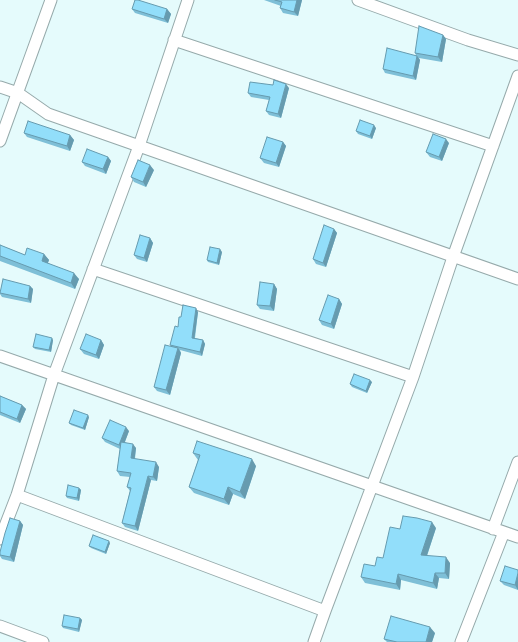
<!DOCTYPE html>
<style>
body{margin:0}
canvas{display:block;background:#e5fbfc}
</style>
<canvas width="518" height="642"></canvas>
<script>
const context = document.querySelector('canvas').getContext('2d');
context.lineJoin = 'round';
const poly = rows => new Path2D(rows.map(r => 'M' + r).join(''));
function stroke(path, color, width, dash) { context.strokeStyle = color; context.lineWidth = width; context.lineCap = dash ? 'butt' : 'round'; context.setLineDash(dash || []); context.stroke(path); }
function fill(path, color) { context.fillStyle = color; context.fill(path, 'evenodd'); }
const street = poly([
 [358,0,468,40,518,55],
 [174,40,493,146],
 [0,87,18,93,48,114,518,279],
 [0,141,51,0],
 [93,269,413,377],
 [0,356,518,537],
 [17,495,325,611],
 [493,529,518,462],
 [0,539,17,495,54,375,139,146,188,0],
 [0,626,43,642],
 [314,642,325,611,413,377,453,257,518,76],
 [461,642,504,532]
]);
const wall = poly([
 [264,0,302,0,298,16,283,13,280,8,281,6],
 [132,9,167,9,171,14,168,23,135,13],
 [443,35,446,39,442,62,419,58,420,60,416,80,385,73,383,69,416,55,415,53],
 [289,88,281,118,269,115,266,111,269,100,251,97,248,93],
 [376,128,372,139,358,134,356,131],
 [24,133,70,135,74,140,70,151,27,137],
 [283,142,286,146,279,167,264,163,260,158],
 [449,143,442,161,430,157,426,152],
 [108,157,111,161,106,174,85,166,82,162],
 [154,170,146,187,134,182,131,177],
 [334,229,337,233,326,267,316,264,313,259],
 [150,238,153,243,147,262,137,259,134,255],
 [0,245,25,255,44,254,49,260,48,263,79,279,75,289,0,261],
 [222,252,219,265,208,262,207,260],
 [274,284,277,289,274,311,260,309,257,305],
 [30,286,33,289,31,303,2,297,0,294,0,292],
 [339,299,342,304,334,329,322,325,319,320],
 [198,312,195,338,203,340,205,344,202,356,180,350,181,353,170,395,157,391,154,387,171,346,170,345,178,327,181,317],
 [53,340,51,352,35,349,33,347],
 [101,340,104,345,99,359,84,354,80,349],
 [372,382,367,393,352,387,350,384],
 [0,396,22,405,26,409,20,423,0,415],
 [89,417,85,430,71,425,69,423],
 [129,431,125,442,136,448,135,459,159,467,157,481,151,480,138,531,125,527,122,523,130,491,127,487,130,477,120,476,117,471,120,449,105,442,102,438],
 [193,453,256,466,245,499,233,494,229,505,194,493,189,487,198,460],
 [79,488,81,490,79,501,67,498,66,496],
 [20,521,23,525,14,562,2,559,0,556,0,552],
 [436,528,427,556,450,563,449,579,439,578,437,589,401,580,400,590,365,583,361,577,375,566,383,558],
 [110,543,106,554,91,548,89,546],
 [518,570,518,590,504,585,500,581],
 [80,618,82,620,79,632,63,628,62,626],
 [435,633,432,642,387,642,384,639]
]);
const shadedWall = poly([
 [297,0,302,0,298,16,294,12],
 [167,9,171,14,168,23,164,19],
 [443,35,446,39,442,62,438,57],
 [417,56,420,60,416,80,413,76],
 [286,84,289,88,281,118,278,114],
 [374,125,376,128,372,139,370,136],
 [70,135,74,140,70,151,67,146],
 [446,139,449,143,442,161,439,157],
 [283,142,286,146,279,167,276,163],
 [108,157,111,161,106,174,103,169],
 [150,165,154,170,146,187,143,182],
 [334,229,337,233,326,267,323,263],
 [150,238,153,243,147,262,144,258],
 [220,249,222,252,219,265,217,263],
 [44,254,49,260,46,267,42,261],
 [74,273,79,279,75,289,71,283],
 [274,284,277,289,274,311,270,306],
 [30,286,33,289,31,303,28,299],
 [339,299,342,304,334,329,331,324],
 [196,308,198,312,194,341,192,338],
 [52,338,53,340,51,352,49,350],
 [101,340,104,345,99,359,96,355],
 [203,340,205,344,202,356,200,352],
 [178,348,181,353,170,395,166,390],
 [370,380,372,382,367,393,366,391],
 [22,405,26,409,20,423,17,419],
 [88,415,89,417,85,430,83,428],
 [126,427,129,431,122,449,119,445],
 [133,444,136,448,134,463,131,458],
 [252,459,256,466,245,499,240,492],
 [156,462,159,467,157,481,153,477],
 [148,476,151,480,138,531,135,526],
 [228,487,233,494,229,505,224,499],
 [79,488,81,490,79,501,77,498],
 [20,521,23,525,14,562,10,557],
 [432,522,436,528,425,561,421,555],
 [109,541,110,543,106,554,105,552],
 [446,557,450,563,449,579,445,573],
 [435,573,439,578,437,589,433,583],
 [518,573,518,590,515,585],
 [398,574,401,580,400,590,396,584],
 [80,618,82,620,79,632,78,629],
 [430,627,435,633,432,642,426,642]
]);
const building = poly([
 [135,0,138,0,167,9,164,19,132,9,135,0],
 [275,0,297,0,294,12,280,8,282,2,275,0],
 [419,26,443,35,438,57,415,53,419,26],
 [387,48,417,56,413,76,383,69,387,48],
 [274,80,286,84,278,114,266,111,270,97,248,93,250,82,273,85,274,80],
 [360,120,374,125,370,136,356,131,360,120],
 [28,121,70,135,67,146,24,133,28,121],
 [433,134,446,139,439,157,426,152,433,134],
 [267,137,283,142,276,163,260,158,267,137],
 [87,149,108,157,103,169,82,162,87,149],
 [138,160,150,165,143,182,131,177,138,160],
 [324,225,334,229,323,263,313,259,324,225],
 [140,235,150,238,144,258,134,255,140,235],
 [0,245,25,255,27,248,44,254,42,261,74,273,71,283,0,256,0,245],
 [210,247,220,249,217,263,207,260,210,247],
 [3,279,30,286,28,299,0,293,3,279],
 [260,282,274,284,270,306,257,305,260,282],
 [328,295,339,299,331,324,319,320,328,295],
 [183,305,196,308,192,338,203,340,200,352,170,345,175,326,178,327,179,317,181,317,183,305],
 [36,334,52,338,49,350,33,347,36,334],
 [86,334,101,340,96,355,80,349,86,334],
 [165,345,178,348,166,390,154,387,165,345],
 [354,374,370,380,366,391,350,384,354,374],
 [0,396,22,405,17,419,0,412,0,396],
 [74,410,88,415,83,428,69,423,74,410],
 [110,420,126,427,119,445,102,438,110,420],
 [197,441,252,459,240,492,228,487,224,499,189,487,200,455,193,453,197,441],
 [121,442,133,444,131,458,156,462,153,477,148,476,135,526,122,523,131,488,127,487,131,473,117,471,121,442],
 [68,485,79,488,77,498,66,496,68,485],
 [403,516,417,518,432,522,421,555,446,557,445,573,435,573,433,583,398,574,396,584,361,577,364,564,375,566,377,557,383,558,390,527,400,529,403,516],
 [10,518,20,521,10,557,0,555,0,552,5,533,10,518],
 [93,535,109,541,105,552,89,546,93,535],
 [505,566,518,570,518,573,515,585,500,581,505,566],
 [64,615,80,618,78,629,62,626,64,615],
 [391,616,430,627,426,642,397,642,384,639,391,616]
]);
stroke(street, '#96aaab', 13);
stroke(street, '#fff', 11);
fill(wall, '#7ebfd7');
fill(shadedWall, '#669baf');
fill(building, '#92defa');
stroke(building, '#669baf', 1);
</script>
